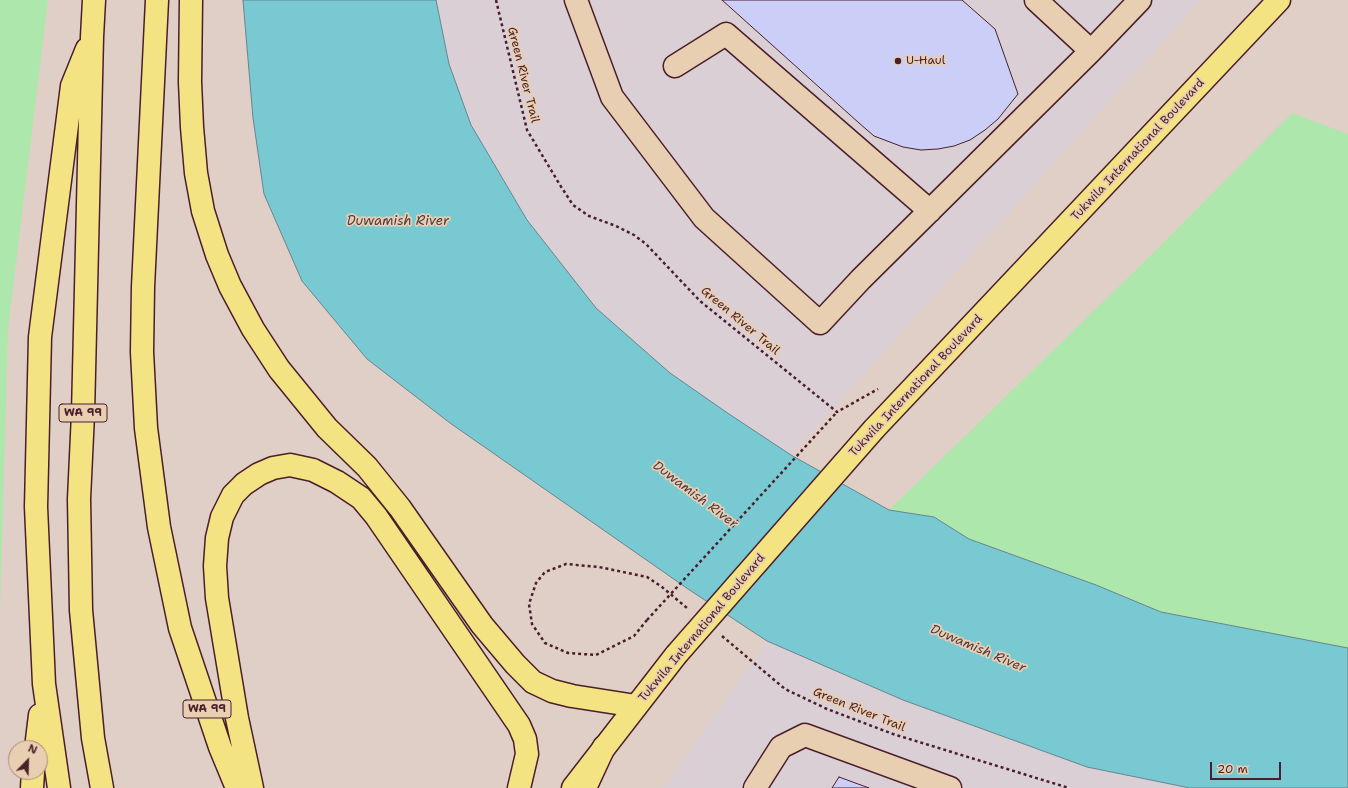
<!DOCTYPE html>
<style>
body{margin:0}
#map{position:relative;width:1348px;height:788px;overflow:hidden;background:#e0cfc6;font-family:"Shantell Sans",sans-serif}
canvas{display:block}
.north{position:absolute;left:8px;top:740px;width:40px;height:40px;box-sizing:border-box;background:#e9cfb1;border:1px solid #a9897b;border-radius:50%;rotate:23deg;font-size:11px;font-weight:700;line-height:16px;text-align:center;color:#4a1f2b}
.north::after{content:'';display:block;margin:auto;width:14px;height:18px;background:#4a1f2b;clip-path:polygon(50% 0,100% 100%,50% 72%,0 100%)}
.scale{position:absolute;left:1210px;top:762px;width:71px;height:18px;box-sizing:border-box;border:2px solid #4a1f2b;border-top:0;padding-left:5px;font-size:12px;line-height:14px;white-space:nowrap;color:#4a1f2b;-webkit-text-stroke:3px #e9cfb1;paint-order:stroke}
</style>
<div id="map">
<canvas width="1348" height="788"></canvas>
<div class="north">N</div>
<div class="scale">20 m</div>
</div>
<script>
const context = document.querySelector('canvas').getContext('2d');
context.lineJoin = 'round';
function fill(path, color) { context.fillStyle = color; context.fill(path, 'evenodd'); }
const poly = rows => new Path2D(rows.map(r => 'M' + r).join(''));
function stroke(path, color, width, dash) { context.strokeStyle = color; context.lineWidth = width; context.lineCap = dash ? 'butt' : 'round'; context.setLineDash(dash || []); context.stroke(path); }
function drawText(font, color, halo, rows, align = 'center') {
  context.font = font + ' "Shantell Sans",sans-serif'; context.lineWidth = 3.5; context.setLineDash([]); context.textBaseline = 'middle'; context.strokeStyle = halo; context.fillStyle = color; for (const [text, x, y, turn = 0] of rows) {
    context.save(); context.translate(x, y); context.rotate((+turn || 0) * Math.PI / 180); context.textAlign = isNaN(turn) ? turn : align; if (halo) context.strokeText(text, 0, 0); context.fillText(text, 0, 0); context.restore();
  }
}
const built = poly([
 [436,0,1200,0,791,455,729,414,670,373,596,308,527,220,471,125,449,64],
 [767,641,903,700,1087,767,1190,788,664,788]
]);
const green = poly([
 [0,0,48,0,8,329,0,614],
 [1292,113,1348,134,1348,648,1161,612,969,539,934,517,889,510,1148,258]
]);
const water = poly([
 [243,0,436,0,449,64,471,125,527,220,596,308,670,373,729,414,791,455,889,510,934,517,969,539,1096,585,1161,612,1348,648,1348,788,1190,788,1087,767,903,700,767,641,688,589,450,423,367,359,302,281,264,194,253,118,243,0]
]);
const building = poly([
 [722,0,962,0,995,29,1018,94,998,119,985,130,970,140,954,146,938,149,921,150,903,147,874,136,859,123,722,0],
 [839,777,869,788,832,788,839,777]
]);
const path = poly([
 [496,0,527,130,560,185,573,205,589,216,616,226,634,235,646,244,700,301,837,412,878,389],
 [647,620,634,636,596,655,568,653,545,643,532,624,529,604,536,583,545,572,566,564,599,567,647,577,662,587,687,608],
 [722,636,785,689,827,709,893,734,1069,788]
]);
const minor = poly([
 [576,0,612,97,704,218,820,323,861,279,1091,51,1036,0],
 [1091,51,1140,0],
 [675,66,726,34,930,211],
 [755,788,781,747,805,735,950,788]
]);
const major = poly([
 [874,429,1279,0],
 [573,788,676,655]
]);
const highway = poly([
 [94,0,92,37,83,414,79,499,81,610,93,738,102,788],
 [157,0,143,287,142,352,146,428,159,527,180,628,220,747,237,788],
 [191,0,190,82,192,127,196,173,203,211,217,255,230,286,253,329,279,369,327,428,367,467,400,508,482,625,515,664,533,682,552,691,572,696,636,706],
 [36,748,40,715],
 [32,788,33,772],
 [59,788,44,684,36,507,40,337,72,86,87,49],
 [252,788,237,718,217,598,215,566,217,538,222,517,233,495,244,484,259,474,273,468,290,465,313,470,337,482,361,498,376,516,519,725,525,739,527,754,519,788],
 [585,788,604,747]
]);
const pathBridge = poly([
 [647,620,837,412]
]);
const majorBridge = poly([
 [676,655,874,429]
]);
const markers = [
 [898,61,4,"#4a1f2b"]
];
const shields = [
 [83,413,48],
 [207,709,48]
];
const shieldNames = [
 ["WA 99",83,413],
 ["WA 99",207,709]
];
const poiNames = [
 ["U-Haul",906,61]
];
const streetNames = [
 ["Green River Trail",523,75,76],
 ["Tukwila International Boulevard",1138,150,-47],
 ["Green River Trail",740,321,40],
 ["Tukwila International Boulevard",916,386,-47],
 ["Tukwila International Boulevard",702,628,-50],
 ["Green River Trail",859,710,22]
];
const waterNames = [
 ["Duwamish River",398,222],
 ["Duwamish River",695,495,37],
 ["Duwamish River",978,649,23]
];
fill(built, '#dacfd5');
fill(green, '#aee7ab');
fill(water, '#78c9d2');
stroke(water, '#66858f', 1);
fill(building, '#cbcff8');
stroke(building, '#4a1f2b', 1);
stroke(minor, '#4a1f2b', 25);
stroke(major, '#4a1f2b', 25);
stroke(highway, '#4a1f2b', 25);
stroke(path, '#4a1f2b', 2.5, [3, 3]);
stroke(minor, '#e9cfb1', 22);
stroke(major, '#f4e382', 22);
stroke(highway, '#f4e382', 22);
stroke(majorBridge, '#4a1f2b', 25, []);
stroke(pathBridge, '#4a1f2b', 2.5, [3, 3]);
stroke(majorBridge, '#f4e382', 22);
for (const [x, y, r, color] of markers) { const dot = new Path2D(); dot.arc(x, y, r, 0, 2 * Math.PI); context.fillStyle = color; context.fill(dot); stroke(dot, '#e9cfb1', 1.5); }
for (const [x, y, w] of shields) { const box = new Path2D(); box.roundRect(x - w / 2, y - 9, w, 18, 3); context.fillStyle = '#e9cfb1'; context.fill(box); stroke(box, '#4a1f2b', 1); }
drawText('bold 11px', '#4a1f2b', null, shieldNames);
drawText('12px', '#4a1f2b', '#e9cfb1', poiNames, 'left');
drawText('12px', '#4a1f2b', '#e9cfb1', streetNames);
drawText('italic 13px', '#513844', '#e9cfb1', waterNames);
</script>
